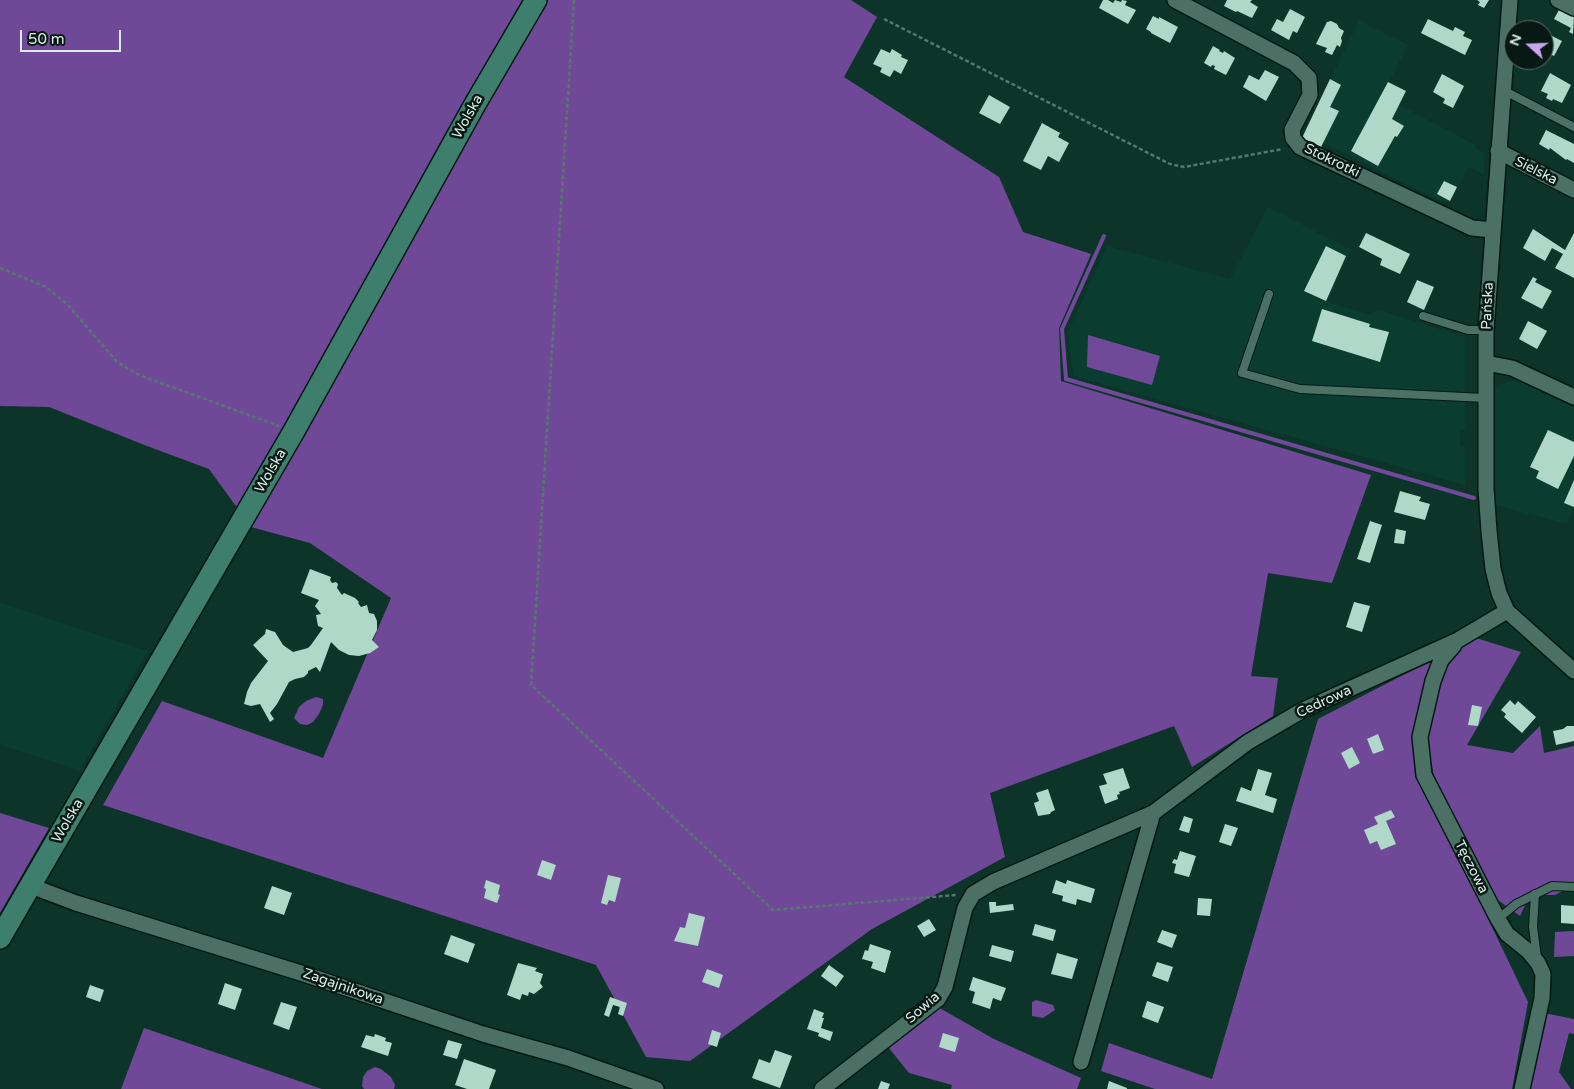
<!DOCTYPE html>
<meta charset="utf-8">
<style>
body{margin:0}
#map{position:relative;width:1574px;height:1089px;overflow:hidden;background:#0d3429;font-family:"Varela Round",sans-serif}
canvas{display:block}
.north{position:absolute;left:1504px;top:20px;width:50px;height:50px;box-sizing:border-box;background:#081813;border:1px solid #5b6d67;border-radius:50%;rotate:290deg;font-size:14px;font-weight:700;line-height:20px;text-align:center;color:#d8ede5}
.north::after{content:'';display:block;margin:auto;width:18px;height:22px;background:#c7a6ef;clip-path:polygon(50% 0,100% 100%,50% 72%,0 100%)}
.scale{position:absolute;left:20px;top:30px;width:101px;height:22px;box-sizing:border-box;border:2px solid #d8ede5;border-top:0;padding-left:6px;font-size:15px;line-height:18px;white-space:nowrap;color:#d8ede5;-webkit-text-stroke:4px #081813;paint-order:stroke}
</style>
<div id="map">
<canvas width="1574" height="1089"></canvas>
<div class="north">N</div>
<div class="scale">50 m</div>
</div>
<script>
const context = document.querySelector('canvas').getContext('2d');
context.lineJoin = 'round';
function fill(path, color) { context.fillStyle = color; context.fill(path, 'evenodd'); }
const poly = rows => new Path2D(rows.map(r => 'M' + r).join(''));
function stroke(path, color, width, dash) { context.strokeStyle = color; context.lineWidth = width; context.lineCap = dash ? 'butt' : 'round'; context.setLineDash(dash || []); context.stroke(path); }
function drawText(font, color, halo, rows, align = 'center') {
  context.font = font + ' "Varela Round",sans-serif'; context.lineWidth = 5; context.setLineDash([]); context.textBaseline = 'middle'; context.strokeStyle = halo; context.fillStyle = color; for (const [text, x, y, turn = 0] of rows) {
    context.save(); context.translate(x, y); context.rotate((+turn || 0) * Math.PI / 180); context.textAlign = isNaN(turn) ? turn : align; if (halo) context.strokeText(text, 0, 0); context.fillText(text, 0, 0); context.restore();
  }
}
const built = poly([
 [1359,21,1408,45,1382,96,1476,145,1475,148,1485,154,1484,175,1469,167,1450,202,1440,201,1304,133],
 [1268,207,1351,250,1327,302,1367,314,1379,310,1465,337,1465,428,1460,431,1460,445,1465,447,1465,485,1073,376,1068,332,1107,246,1230,279],
 [1516,379,1574,407,1574,506,1567,524,1495,505,1494,386],
 [0,603,148,651,80,770,0,745]
]);
const forest = poly([
 [0,0,851,0,877,17,844,77,999,177,1023,232,1091,254,1059,328,1061,381,1371,475,1332,583,1268,573,1251,676,1278,678,1273,716,1192,767,1174,726,990,793,1005,857,872,929,690,1061,646,1057,596,965,103,805,162,701,323,758,391,598,310,543,251,527,209,469,147,446,49,407,0,406],
 [1476,638,1521,652,1467,745,1513,753,1540,726,1544,753,1574,746,1574,885,1555,895,1530,895,1520,916,1491,895,1435,782,1423,722,1443,661,1456,650],
 [1434,659,1418,773,1528,1002,1512,1089,1155,1089,1101,1071,1109,1043,1212,1079,1318,719],
 [0,813,49,828,0,913],
 [1574,931,1574,956,1554,957,1555,932],
 [936,1006,994,1039,1081,1078,1077,1089,951,1089,952,1085,909,1073,888,1047],
 [1544,1013,1574,1019,1574,1034,1569,1033,1559,1072,1571,1089,1529,1089],
 [144,1028,322,1089,121,1089]
]);
const water = poly([
 [1088,335,1160,356,1152,385,1087,367],
 [316,697,323,699,323,705,319,714,313,722,307,725,300,724,294,718,299,707,306,701],
 [1036,1000,1053,1005,1055,1010,1043,1018,1032,1016,1032,1002],
 [375,1067,381,1069,391,1077,395,1085,394,1089,364,1089,362,1086,363,1077,367,1071]
]);
const stream = poly([
 [1104,236,1062,329,1066,379,1474,498]
]);
const building = poly([
 [1103,0,1108,0,1113,3,1115,0,1121,2,1122,0,1127,1,1125,5,1136,10,1128,24,1099,8],
 [1227,0,1252,0,1250,2,1258,7,1252,18,1237,11,1236,12,1224,6],
 [1477,0,1489,0,1484,8,1478,5,1480,2],
 [1560,8,1574,16,1573,34,1569,32,1571,28,1554,19],
 [1290,9,1305,17,1297,33,1293,31,1289,40,1271,30,1277,19,1283,22],
 [1153,16,1159,19,1159,17,1178,27,1170,43,1151,33,1151,32,1146,29],
 [1428,19,1453,31,1455,27,1465,32,1463,36,1472,40,1465,55,1421,33],
 [1331,21,1337,24,1339,28,1344,31,1341,38,1342,41,1340,47,1337,45,1332,55,1325,52,1327,48,1316,44,1327,22],
 [1544,32,1562,41,1554,56,1544,51],
 [1213,46,1220,50,1219,51,1223,53,1224,51,1235,58,1226,75,1214,69,1215,66,1212,65,1211,67,1204,63],
 [881,49,890,53,892,49,902,55,901,57,908,60,901,74,894,70,890,77,880,72,882,68,873,64],
 [1265,70,1279,77,1266,101,1243,87,1249,75,1259,80],
 [1550,73,1571,85,1562,103,1553,99,1552,101,1546,98,1548,94,1541,91],
 [1442,74,1464,86,1453,108,1443,103,1445,99,1433,92],
 [1330,79,1341,85,1330,107,1339,111,1321,147,1302,138],
 [1388,82,1406,91,1392,119,1404,126,1397,137,1395,136,1378,166,1351,151],
 [989,95,1010,107,1000,124,979,113],
 [1042,123,1060,133,1058,137,1069,143,1059,162,1048,156,1041,170,1023,161],
 [1546,130,1574,144,1574,163,1567,159,1566,160,1550,148,1549,150,1539,144],
 [1444,181,1457,187,1450,201,1437,194],
 [1533,229,1565,250,1574,233,1574,278,1555,268,1563,254,1552,248,1545,261,1523,248],
 [1366,233,1410,254,1400,274,1380,265,1382,259,1359,247],
 [1326,246,1346,256,1326,301,1304,291],
 [1533,277,1537,279,1535,282,1552,291,1542,309,1521,298],
 [1417,280,1434,287,1424,310,1407,302],
 [1322,309,1370,324,1369,327,1389,332,1380,362,1312,341],
 [1528,321,1547,331,1537,349,1519,339],
 [1548,430,1574,442,1574,456,1558,489,1536,478,1539,471,1530,467],
 [1574,480,1574,507,1564,503],
 [1400,491,1421,497,1419,501,1430,504,1425,520,1394,512],
 [1370,521,1382,525,1370,563,1357,559],
 [1396,529,1406,531,1404,544,1394,543],
 [310,569,331,577,330,580,332,583,336,582,338,584,337,588,342,595,344,593,355,598,359,602,358,603,361,607,367,605,369,613,374,614,377,621,377,630,372,640,379,647,370,653,359,656,349,655,339,650,331,642,320,672,316,667,308,671,308,673,304,677,295,679,289,682,277,704,270,713,274,719,270,722,260,704,251,706,244,704,247,692,251,683,268,661,253,645,265,634,266,629,275,632,283,645,293,652,308,648,311,645,323,628,318,626,316,615,321,614,315,606,319,600,301,593],
 [1354,602,1370,606,1362,632,1346,627],
 [1510,700,1515,705,1518,701,1536,717,1522,733,1504,717,1506,714,1501,710],
 [1472,705,1482,707,1478,726,1468,725],
 [1567,726,1574,726,1574,741,1556,745,1553,731,1563,729],
 [1378,734,1384,750,1373,754,1367,739],
 [1352,747,1360,763,1349,769,1341,753],
 [1123,768,1130,788,1119,792,1120,794,1117,795,1118,799,1105,804,1099,786,1107,784,1103,774],
 [1258,769,1272,773,1265,795,1277,799,1273,813,1236,801,1241,787,1251,791],
 [1048,789,1055,810,1051,812,1050,814,1038,816,1034,803,1039,801,1036,793],
 [1391,810,1395,817,1386,821,1396,844,1381,850,1377,841,1370,844,1364,830,1378,824,1374,817],
 [1184,816,1193,819,1189,833,1179,830],
 [1225,824,1238,828,1231,846,1219,842],
 [1180,851,1196,856,1189,877,1174,873,1176,864,1172,863,1174,859,1177,860],
 [542,860,556,865,551,880,537,875],
 [608,875,621,878,615,902,609,900,607,905,601,903],
 [486,880,500,885,498,894,500,895,497,903,484,898,486,889,484,888],
 [1056,880,1066,884,1067,880,1095,889,1091,903,1077,899,1076,905,1062,901,1063,896,1052,893],
 [272,886,292,893,284,915,264,908],
 [1198,898,1212,899,1210,916,1197,915],
 [989,902,996,902,996,906,1013,904,1014,910,990,913],
 [1561,905,1574,906,1574,924,1561,923],
 [689,913,705,917,698,946,674,941,680,927,685,928],
 [929,919,936,930,924,937,917,926],
 [1035,924,1056,930,1053,941,1032,935],
 [1162,930,1177,935,1172,948,1157,942],
 [451,935,475,944,468,963,444,954],
 [870,944,891,951,885,973,871,968,873,962,862,959,865,950,868,951],
 [992,945,1014,951,1011,962,989,956],
 [1057,953,1078,959,1072,979,1051,974],
 [1157,962,1173,967,1168,982,1152,976],
 [518,963,537,968,535,971,543,974,540,983,543,987,534,994,529,992,528,996,522,994,520,1000,507,995],
 [829,965,844,976,836,987,821,976],
 [707,969,723,975,719,988,702,982],
 [973,977,1006,988,1001,1001,993,998,990,1009,972,1003,975,992,969,990],
 [225,983,242,989,235,1010,218,1004],
 [90,985,104,990,100,1002,86,997],
 [610,997,627,1003,623,1016,618,1014,620,1007,613,1005,609,1017,604,1015],
 [1147,1001,1164,1007,1158,1023,1142,1017],
 [281,1002,297,1007,289,1030,273,1024],
 [814,1009,824,1013,822,1018,824,1018,821,1028,833,1032,830,1041,818,1036,819,1033,807,1029],
 [712,1030,721,1033,717,1047,708,1044],
 [943,1033,959,1038,955,1052,939,1047],
 [375,1034,386,1038,385,1041,392,1043,388,1056,361,1047,366,1035,374,1037],
 [448,1040,462,1044,457,1059,443,1055],
 [775,1050,792,1056,780,1088,752,1078,759,1059,770,1063],
 [464,1059,496,1070,489,1089,467,1089,455,1085],
 [881,1081,890,1084,888,1089,878,1089],
 [1109,1081,1127,1088,1127,1089,1107,1089]
]);
const path = poly([
 [574,0,531,685,773,910,956,895],
 [884,19,1170,164,1184,167,1283,149],
 [0,268,46,287,68,305,117,362,139,375,279,426]
]);
const lane = poly([
 [1503,90,1574,127],
 [1269,294,1242,373,1300,389,1485,398],
 [1423,316,1468,330,1486,330],
 [1535,894,1533,927,1537,957],
 [1498,919,1516,904,1552,886,1574,887]
]);
const street = poly([
 [1175,0,1294,63,1309,78,1310,95,1292,130,1293,138,1300,147,1472,228,1493,230],
 [1510,0,1486,330,1486,489,1489,531,1493,569,1499,593,1507,611,1574,671],
 [1558,0,1574,8],
 [1498,151,1574,190],
 [1486,363,1512,368,1574,397],
 [1454,645,1441,660,1433,681,1420,737,1424,775,1498,919,1507,934,1528,951,1538,963,1543,974,1542,998,1522,1089],
 [31,886,76,903,304,974,483,1034,568,1058,656,1089],
 [1081,1062,1153,813],
 [822,1089,938,999,945,987,965,908,973,894,993,882,1153,813,1248,742,1303,710,1458,640,1507,611]
]);
const secondary = poly([
 [0,938,294,431,474,106,536,0]
]);
const streetNames = [
 ["Wolska",468,117,-61],
 ["Stokrotki",1332,161,26],
 ["Sielska",1536,171,27],
 ["Pańska",1488,306,-87],
 ["Wolska",271,471,-60],
 ["Cedrowa",1324,702,-25],
 ["Wolska",68,821,-60],
 ["Tęczowa",1471,867,63],
 ["Zagajnikowa",343,987,19],
 ["Sowia",923,1008,-41]
];
fill(built, '#0a3d2f');
fill(forest, '#6f4997');
fill(water, '#704a98');
stroke(stream, '#704a98', 4);
fill(building, '#afd8c9');
stroke(lane, '#001a12', 10);
stroke(street, '#001a12', 18);
stroke(secondary, '#001a12', 24);
stroke(path, '#56776d', 2.5, [4, 2.5]);
stroke(lane, '#4b7164', 8);
stroke(street, '#4b7164', 15);
stroke(secondary, '#3d7f6c', 21);
drawText('14px', '#d8ede5', '#081813', streetNames);
</script>
